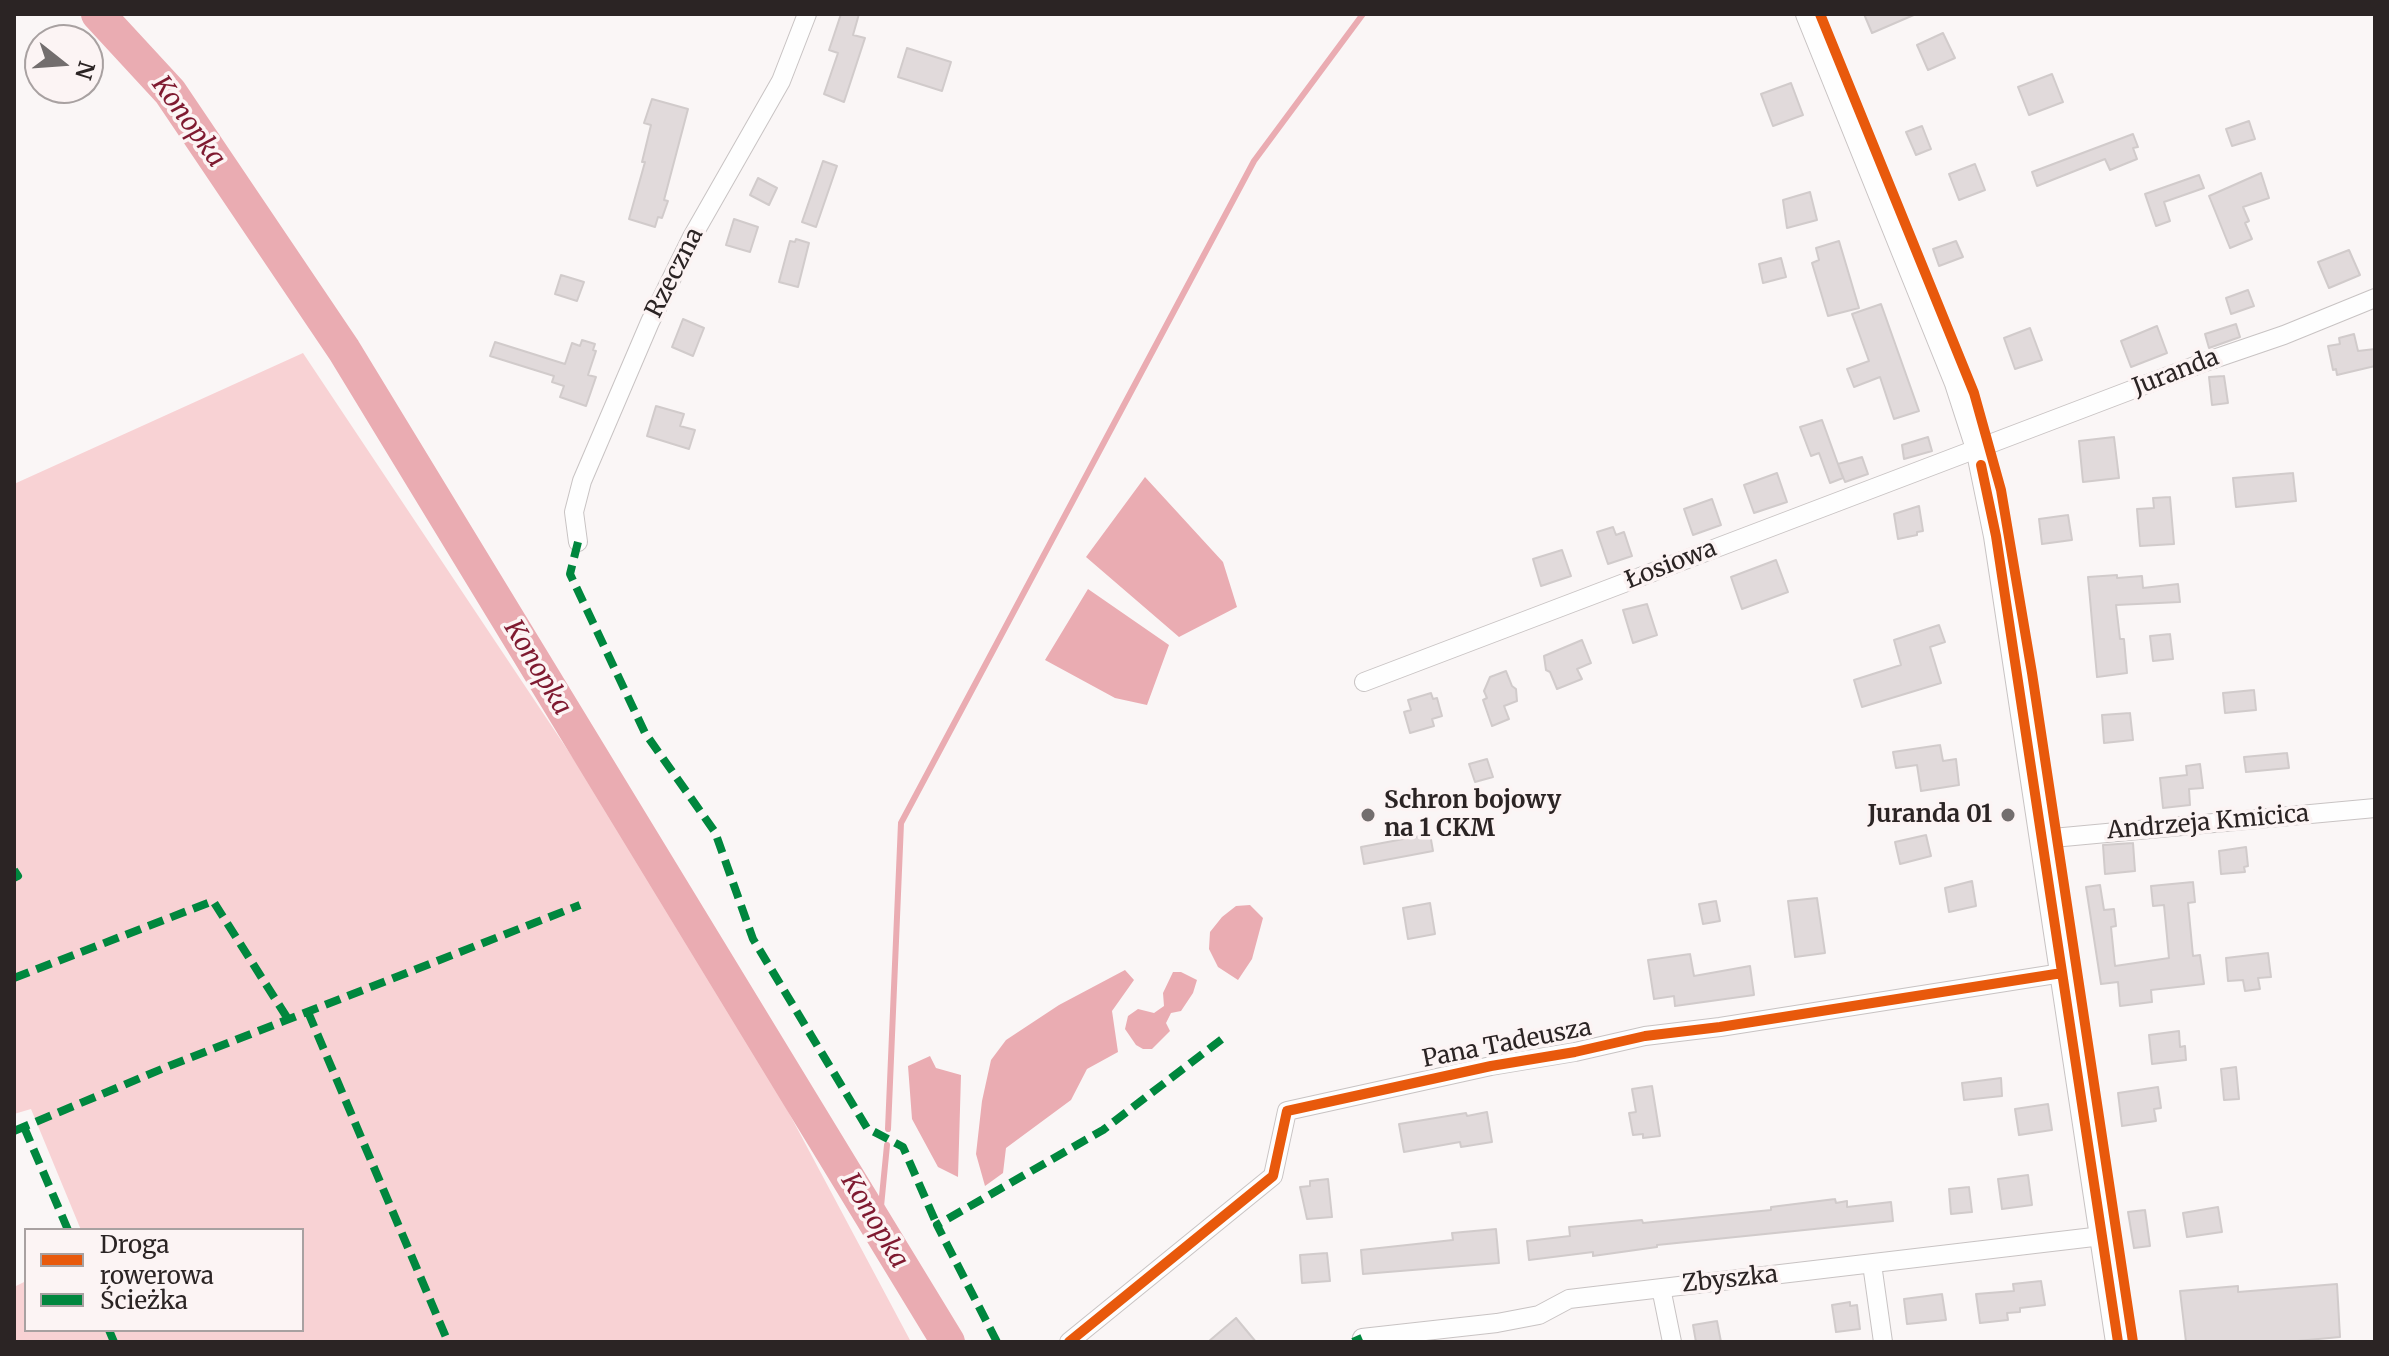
<!DOCTYPE html>
<meta charset="utf-8">
<style>
body{margin:0}
#map{position:relative;width:2389px;height:1356px;overflow:hidden;background:#faf6f6;font-family:Merriweather,serif}
canvas{display:block}
.frame{position:absolute;inset:0;border:16px solid #2b2424;pointer-events:none}
.legend{position:absolute;left:24px;top:1228px;width:280px;height:104px;box-sizing:border-box;background:#fcf4f4;border:2px solid #a8a1a1;margin:0;padding:10px 14px;list-style:none;font-size:24px;color:#2b2424}
.legend li{display:flex;align-items:center;gap:16px;height:40px}
.legend b{width:40px;border:2px solid #a8a1a1}
.north{position:absolute;left:24px;top:24px;width:80px;height:80px;box-sizing:border-box;background:#fcf4f4;border:2px solid #a8a1a1;border-radius:50%;rotate:107deg;font-size:22px;font-weight:700;line-height:32px;text-align:center;color:#2b2424}
.north::after{content:'';display:block;margin:auto;width:28px;height:36px;background:#736e6e;clip-path:polygon(50% 0,100% 100%,50% 72%,0 100%)}
</style>
<div id="map">
<canvas width="2389" height="1356"></canvas>
<div class="frame"></div>
<ul class="legend">
<li><b style="height:10px;background:#e8590c"></b>Droga rowerowa</li>
<li><b style="height:10px;background:#00873e"></b>Ścieżka</li>
</ul>
<div class="north">N</div>
</div>
<script>
const context = document.querySelector('canvas').getContext('2d');
context.lineJoin = 'round';
function fill(path, color) { context.fillStyle = color; context.fill(path, 'evenodd'); }
const poly = rows => new Path2D(rows.map(r => 'M' + r).join(''));
function stroke(path, color, width, dash) { context.strokeStyle = color; context.lineWidth = width; context.lineCap = dash ? 'butt' : 'round'; context.setLineDash(dash || []); context.stroke(path); }
function drawText(font, color, halo, rows, align = 'center') {
  context.font = font + ' Merriweather,serif'; context.lineWidth = 7; context.setLineDash([]); context.textBaseline = 'middle'; context.strokeStyle = halo; context.fillStyle = color; for (const [text, x, y, turn = 0] of rows) {
    context.save(); context.translate(x, y); context.rotate((+turn || 0) * Math.PI / 180); context.textAlign = isNaN(turn) ? turn : align; if (halo) context.strokeText(text, 0, 0); context.fillText(text, 0, 0); context.restore();
  }
}
const green = poly([
 [303,353,579,767,741,1023,911,1342,14,1342,14,1287,26,1281,26,1330,302,1330,302,1230,81,1230,31,1109,14,1114,14,484]
]);
const water = poly([
 [1145,477,1223,562,1237,607,1179,637,1086,557],
 [1088,589,1169,645,1147,705,1115,698,1045,660],
 [1250,905,1263,918,1252,959,1238,980,1218,967,1209,949,1210,932,1222,917,1236,906],
 [1125,970,1134,980,1112,1011,1118,1052,1087,1069,1071,1100,1006,1148,1003,1173,985,1186,976,1154,982,1101,991,1060,1006,1040,1059,1005],
 [1173,972,1181,972,1197,980,1193,993,1181,1011,1171,1013,1166,1023,1170,1031,1152,1049,1143,1049,1136,1045,1125,1029,1128,1016,1138,1009,1154,1013,1164,1006,1163,993],
 [930,1056,936,1068,961,1075,958,1177,938,1167,912,1119,908,1066]
]);
const stream = poly([
 [888,1129,901,823,1254,161,1363,14],
 [879,1227,887,1145]
]);
const river = poly([
 [98,14,170,92,344,350,948,1342]
]);
const building = poly([
 [841,14,859,14,853,35,865,38,844,102,824,94,838,53,829,50,841,14],
 [1864,14,1916,14,1872,33,1864,14],
 [1943,33,1955,58,1928,70,1917,45,1943,33],
 [907,48,951,62,942,91,898,77,907,48],
 [2052,74,2063,102,2029,115,2018,87,2052,74],
 [1791,83,1803,115,1773,126,1761,94,1791,83],
 [652,99,688,109,664,200,668,201,662,218,658,217,655,227,629,219,645,162,642,162,651,125,644,123,652,99],
 [2249,121,2255,139,2232,146,2226,129,2249,121],
 [1922,126,1931,149,1916,155,1906,132,1922,126],
 [2133,134,2138,147,2133,148,2137,159,2110,170,2105,159,2037,186,2032,172,2133,134],
 [823,161,837,166,816,227,802,222,823,161],
 [1975,164,1985,190,1959,200,1949,174,1975,164],
 [2261,173,2269,198,2243,207,2249,221,2245,223,2252,239,2230,248,2209,196,2261,173],
 [2199,175,2204,188,2164,202,2170,221,2156,226,2145,194,2199,175],
 [758,178,777,188,769,205,750,195,758,178],
 [1810,192,1817,220,1787,228,1783,200,1810,192],
 [734,219,758,227,750,252,726,245,734,219],
 [796,239,809,243,798,287,779,282,790,241,795,242,796,239],
 [1839,241,1859,308,1828,316,1812,263,1819,260,1816,248,1839,241],
 [1956,241,1963,257,1939,266,1933,249,1956,241],
 [2349,250,2360,275,2329,288,2318,262,2349,250],
 [1781,258,1786,277,1763,283,1759,264,1781,258],
 [561,275,584,282,577,301,555,294,561,275],
 [2248,290,2254,306,2231,314,2226,298,2248,290],
 [1881,304,1919,411,1894,419,1880,377,1854,387,1847,369,1869,361,1852,314,1881,304],
 [683,319,704,328,693,356,672,347,683,319],
 [2236,324,2240,337,2209,348,2205,334,2236,324],
 [2157,326,2167,353,2131,367,2121,341,2157,326],
 [2030,328,2042,360,2015,369,2004,338,2030,328],
 [2354,334,2358,351,2375,349,2375,366,2337,375,2336,369,2333,370,2328,346,2340,344,2339,338,2354,334],
 [582,340,595,344,593,350,596,351,588,375,596,377,586,406,560,397,564,386,552,382,554,376,490,356,495,342,565,364,572,343,580,346,582,340],
 [2224,376,2228,403,2212,405,2209,377,2224,376],
 [656,406,684,414,680,426,695,430,689,449,647,436,656,406],
 [1822,420,1843,478,1830,483,1819,453,1811,456,1800,427,1822,420],
 [1928,437,1932,451,1904,459,1902,445,1928,437],
 [2114,437,2119,478,2083,482,2079,441,2114,437],
 [1862,457,1868,474,1845,482,1838,464,1862,457],
 [1777,473,1787,502,1754,513,1744,485,1777,473],
 [2293,473,2296,501,2236,507,2233,478,2293,473],
 [2170,497,2174,544,2140,546,2137,509,2154,508,2153,498,2170,497],
 [1712,499,1721,525,1693,535,1684,509,1712,499],
 [1919,506,1923,531,1917,532,1917,535,1898,539,1894,514,1919,506],
 [2068,515,2072,540,2042,544,2039,519,2068,515],
 [1613,527,1616,535,1624,532,1632,556,1608,564,1597,532,1613,527],
 [1562,550,1571,576,1541,586,1533,559,1562,550],
 [1776,560,1788,592,1742,609,1731,577,1776,560],
 [2117,575,2117,578,2142,576,2143,588,2178,584,2180,602,2116,605,2120,639,2124,639,2127,673,2097,677,2088,577,2117,575],
 [1647,604,1657,635,1633,643,1623,610,1647,604],
 [1939,625,1945,642,1930,647,1941,683,1862,707,1854,680,1901,665,1894,640,1939,625],
 [2170,634,2173,659,2153,661,2150,636,2170,634],
 [1582,640,1591,663,1577,669,1582,679,1557,689,1550,672,1546,670,1544,656,1582,640],
 [1506,671,1512,686,1516,689,1517,701,1504,706,1509,719,1492,726,1483,700,1487,698,1484,691,1490,677,1506,671],
 [2254,690,2256,710,2225,713,2223,693,2254,690],
 [1431,693,1433,699,1437,698,1442,716,1432,719,1434,726,1410,733,1404,712,1411,710,1408,700,1431,693],
 [2130,713,2133,740,2104,743,2102,715,2130,713],
 [1940,745,1943,761,1956,759,1959,785,1921,791,1917,765,1896,768,1893,752,1940,745],
 [2287,753,2289,768,2246,772,2244,757,2287,753],
 [1487,759,1493,777,1475,782,1469,764,1487,759],
 [2200,764,2203,788,2189,789,2190,805,2163,808,2160,778,2187,775,2186,766,2200,764],
 [1430,834,1433,851,1364,864,1361,847,1430,834],
 [1926,835,1931,856,1900,864,1895,842,1926,835],
 [2133,843,2135,871,2105,874,2103,845,2133,843],
 [2246,847,2248,866,2244,867,2245,872,2221,874,2219,851,2246,847],
 [1972,881,1976,906,1949,912,1945,888,1972,881],
 [2193,882,2195,902,2188,903,2193,956,2200,955,2204,984,2151,990,2152,1002,2120,1006,2118,982,2101,984,2086,887,2100,885,2104,910,2114,909,2116,926,2111,927,2115,966,2169,958,2164,905,2153,906,2151,886,2193,882],
 [1817,898,1825,953,1795,957,1788,901,1817,898],
 [1716,901,1720,921,1703,924,1699,904,1716,901],
 [1430,903,1435,934,1408,939,1403,908,1430,903],
 [2268,953,2271,977,2258,978,2260,989,2245,991,2243,980,2228,981,2226,958,2268,953],
 [1690,954,1694,976,1750,966,1754,995,1675,1006,1674,996,1654,999,1648,960,1690,954],
 [2179,1031,2180,1047,2185,1046,2186,1060,2152,1064,2149,1035,2179,1031],
 [2236,1067,2239,1099,2224,1100,2221,1069,2236,1067],
 [2001,1078,2002,1096,1964,1100,1962,1083,2001,1078],
 [1652,1086,1660,1136,1643,1138,1643,1134,1633,1135,1629,1113,1636,1112,1632,1089,1652,1086],
 [2158,1087,2161,1108,2154,1109,2156,1121,2122,1126,2118,1093,2158,1087],
 [2048,1104,2052,1130,2019,1135,2015,1109,2048,1104],
 [1487,1112,1492,1142,1461,1147,1460,1142,1404,1152,1399,1124,1466,1113,1467,1116,1487,1112],
 [2028,1175,2032,1205,2002,1209,1998,1179,2028,1175],
 [1328,1179,1332,1217,1307,1219,1300,1187,1310,1186,1310,1181,1328,1179],
 [1969,1187,1972,1212,1951,1214,1949,1189,1969,1187],
 [1835,1199,1836,1203,1847,1201,1847,1207,1891,1202,1893,1221,1657,1245,1657,1247,1593,1256,1593,1252,1529,1260,1527,1241,1570,1236,1569,1227,1642,1220,1643,1223,1771,1210,1771,1207,1835,1199],
 [2218,1207,2222,1232,2187,1237,2183,1213,2218,1207],
 [2145,1210,2150,1246,2134,1248,2128,1212,2145,1210],
 [1496,1229,1499,1263,1363,1274,1361,1250,1453,1240,1452,1233,1496,1229],
 [1327,1253,1330,1281,1302,1283,1300,1255,1327,1253],
 [2041,1281,2045,1305,2020,1308,2020,1312,2007,1313,2008,1320,1980,1323,1976,1294,2014,1291,2013,1284,2041,1281],
 [2337,1284,2340,1337,2286,1342,2186,1342,2180,1291,2238,1286,2238,1292,2337,1284],
 [1942,1294,1946,1320,1907,1324,1904,1299,1942,1294],
 [1850,1302,1850,1306,1857,1305,1860,1329,1836,1332,1832,1305,1850,1302],
 [1236,1318,1256,1342,1208,1342,1236,1318],
 [1717,1321,1721,1342,1696,1342,1693,1325,1717,1321]
]);
const minor = poly([
 [578,542,574,512,582,481,650,322,692,237,781,81,807,14],
 [1364,682,2205,362,2284,335,2375,298],
 [2042,839,2375,808],
 [1872,1264,1883,1342],
 [1661,1288,1672,1342],
 [1362,1338,1497,1323,1539,1315,1569,1299,2102,1236],
 [1069,1342,1273,1176,1287,1111,1491,1066,1575,1052,1645,1036,1720,1027,2062,973]
]);
const major = poly([
 [1808,14,1957,383,1978,448,1996,536,2118,1342]
]);
const quiet = poly([
 [578,542,570,574,645,733,715,832,753,939,867,1128,903,1147,937,1225],
 [14,870,18,876,14,878],
 [14,978,213,901,288,1019],
 [308,1012,448,1342],
 [24,1127,68,1230],
 [14,1131,169,1066,580,905],
 [109,1330,114,1342],
 [997,1342,937,1225,1103,1130,1222,1039],
 [1353,1342,1362,1338]
]);
const cycleway = poly([
 [1820,14,1974,393,2001,490,2032,673,2133,1342],
 [1981,465,1996,536,2118,1342],
 [1069,1342,1273,1176,1287,1111,1491,1066,1575,1052,1645,1036,1720,1027,2062,973]
]);
const markers = [
 [1368,815,8,"#736e6e"],
 [2008,815,8,"#736e6e"]
];
const streetNames = [
 ["Rzeczna",675,273,-63],
 ["Juranda",2176,373,-21],
 ["Łosiowa",1671,565,-21],
 ["Andrzeja Kmicica",2208,823,-5],
 ["Pana Tadeusza",1507,1044,-11],
 ["Zbyszka",1730,1280,-6]
];
const poiNames = [
 ["Schron bojowy",1384,801],
 ["na 1 CKM",1384,829],
 ["Juranda 01",1992,815,"right"]
];
const waterNames = [
 ["Konopka",188,122,54],
 ["Konopka",537,668,59],
 ["Konopka",874,1221,59]
];
fill(green, '#f8d2d4');
fill(water, '#eaacb2');
stroke(stream, '#eaacb2', 6);
stroke(river, '#eaacb2', 34);
fill(building, '#e1dadb');
stroke(building, '#d1cbcb', 2);
stroke(minor, '#c8c3c3', 20);
stroke(major, '#c8c3c3', 26);
stroke(minor, '#fefefe', 18);
stroke(major, '#fefefe', 24);
stroke(quiet, '#00873e', 8, [16, 8]);
stroke(cycleway, '#e8590c', 10);
for (const [x, y, r, color] of markers) { const dot = new Path2D(); dot.arc(x, y, r, 0, 2 * Math.PI); context.fillStyle = color; context.fill(dot); stroke(dot, '#fcf4f4', 3); }
drawText('24px', '#2b2424', '#fcf4f4', streetNames);
drawText('bold 24px', '#2b2424', '#fcf4f4', poiNames, 'left');
drawText('italic 26px', '#7f1a30', '#fcf4f4', waterNames);
</script>
